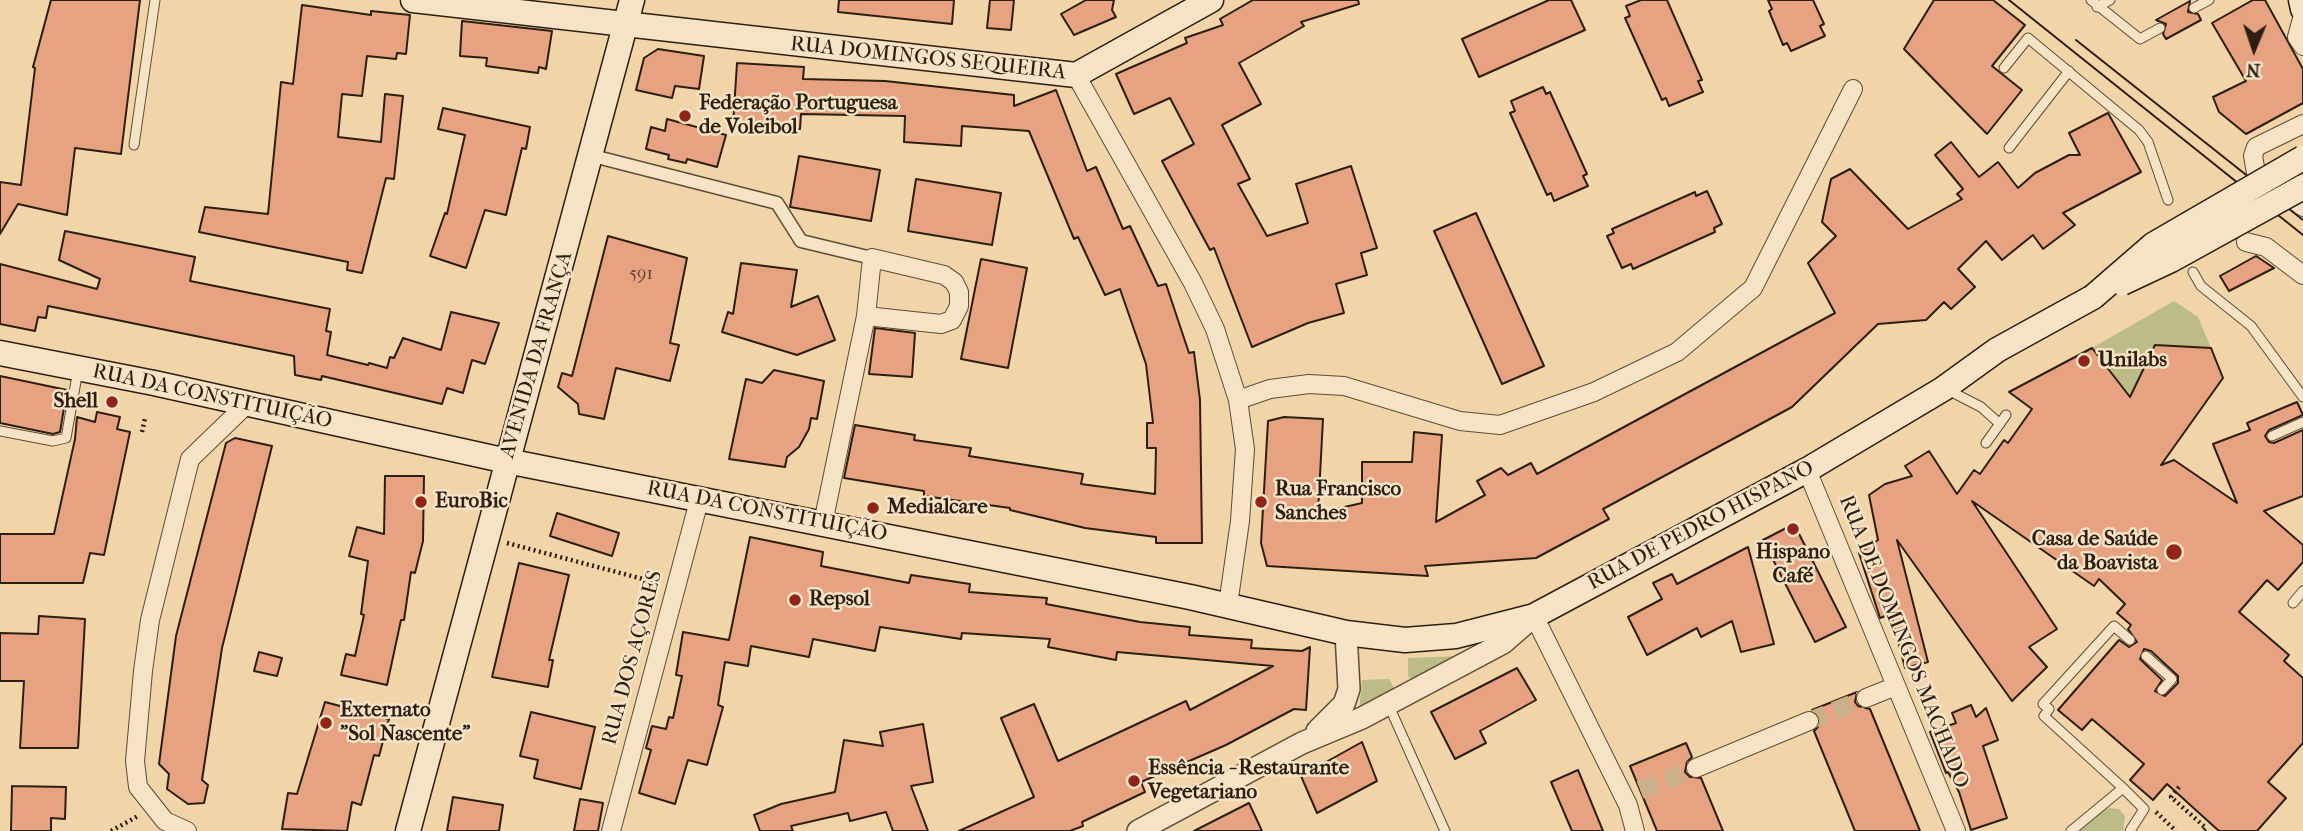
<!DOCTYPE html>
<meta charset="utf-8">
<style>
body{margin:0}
#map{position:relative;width:2303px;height:831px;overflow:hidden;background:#f1d4a8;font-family:"IM FELL French Canon",serif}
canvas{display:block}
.north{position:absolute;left:2219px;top:14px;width:70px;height:70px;-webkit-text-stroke:5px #f6e3c6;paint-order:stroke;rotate:182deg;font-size:19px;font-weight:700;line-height:28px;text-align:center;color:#2c1f11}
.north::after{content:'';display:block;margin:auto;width:24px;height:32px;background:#2c1f11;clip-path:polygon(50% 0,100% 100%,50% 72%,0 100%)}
</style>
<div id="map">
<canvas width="2303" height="831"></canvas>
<div class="north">N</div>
</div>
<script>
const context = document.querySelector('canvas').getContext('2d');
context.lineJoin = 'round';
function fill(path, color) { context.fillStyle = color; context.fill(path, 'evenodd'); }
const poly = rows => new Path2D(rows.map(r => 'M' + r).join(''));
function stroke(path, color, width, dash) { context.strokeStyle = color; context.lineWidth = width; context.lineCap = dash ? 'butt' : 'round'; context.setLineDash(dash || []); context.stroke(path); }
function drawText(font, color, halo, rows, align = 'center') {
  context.font = font + ' "IM FELL French Canon",serif'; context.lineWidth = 5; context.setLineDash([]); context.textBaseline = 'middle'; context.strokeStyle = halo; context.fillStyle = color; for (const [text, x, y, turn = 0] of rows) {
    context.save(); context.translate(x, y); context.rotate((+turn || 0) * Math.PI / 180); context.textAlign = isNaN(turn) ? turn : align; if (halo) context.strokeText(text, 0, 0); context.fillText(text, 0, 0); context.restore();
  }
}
const green = poly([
 [2174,301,2198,317,2211,348,2156,345,2129,397,2092,348],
 [1460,656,1415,682,1408,676,1408,658],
 [1389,679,1397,693,1359,712,1362,680],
 [2109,808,2119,809,2125,816,2123,831,2078,831,2102,810]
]);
const building = poly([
 [51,0,140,0,121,154,75,148,67,215,18,204,0,234,0,182,21,185,35,68,33,67,51,0],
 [839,0,954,0,952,24,838,12,839,0],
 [990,0,1014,0,1011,30,987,28,990,0],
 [1086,0,1114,0,1112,10,1116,17,1074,35,1061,14,1086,0],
 [1253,0,1358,0,1359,4,1301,22,1304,26,1239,63,1261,104,1222,125,1250,179,1238,184,1267,236,1308,223,1296,184,1351,166,1377,248,1361,253,1367,275,1336,284,1344,313,1308,323,1252,347,1214,248,1210,250,1162,161,1194,144,1170,98,1134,114,1116,74,1187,43,1185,38,1223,25,1220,19,1253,0],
 [1549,0,1571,0,1585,30,1479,77,1462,39,1549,0],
 [1641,0,1667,0,1702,80,1698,81,1703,92,1669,106,1666,98,1662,100,1625,18,1630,16,1626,6,1641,0],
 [1768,0,1813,0,1824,24,1820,26,1825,36,1791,51,1787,43,1783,45,1769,11,1772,9,1768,0],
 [1934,0,1993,0,2025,25,1992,66,2022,90,1987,134,1904,49,1934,0],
 [2253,0,2265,0,2303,69,2303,103,2246,134,2219,112,2213,97,2246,81,2212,23,2253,0],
 [2190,1,2188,12,2198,14,2201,20,2166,39,2163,34,2166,24,2156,20,2190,1],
 [302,5,371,15,371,11,410,15,406,54,397,53,396,59,367,56,362,96,342,94,338,137,381,142,385,94,403,96,394,179,386,178,362,273,347,270,348,262,199,232,205,207,268,214,281,82,293,84,302,5],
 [462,21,552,31,546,69,539,67,538,73,486,66,487,58,460,56,462,21],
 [658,49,704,56,699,89,675,86,672,98,636,90,644,58,658,49],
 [737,63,804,67,803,79,885,81,1014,95,1014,106,1056,90,1087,171,1096,167,1123,229,1130,226,1158,286,1166,284,1189,353,1194,352,1200,400,1202,543,1156,543,1156,537,1085,528,1010,510,1010,508,924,496,924,491,844,478,855,425,915,435,914,440,971,448,969,456,1083,474,1081,484,1155,494,1156,448,1147,448,1147,423,1153,423,1146,364,1120,289,1105,295,1078,237,1074,239,1029,131,962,126,961,146,904,142,905,116,801,114,800,129,733,125,737,63],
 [1543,87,1546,94,1550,92,1587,174,1583,176,1588,186,1554,201,1551,193,1547,195,1510,113,1515,111,1511,101,1543,87],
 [443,108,530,127,526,149,522,148,506,215,485,210,466,268,430,256,445,213,447,214,465,135,438,129,443,108],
 [2108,113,2141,172,2063,213,2075,225,2043,249,2033,235,2002,260,1986,241,1958,269,1975,287,1951,309,1944,302,1926,320,1878,324,1792,407,1603,509,1609,519,1536,558,1425,566,1428,576,1267,566,1261,543,1268,421,1284,417,1323,419,1318,513,1362,503,1362,462,1412,462,1414,432,1442,435,1436,522,1485,495,1477,481,1501,468,1508,475,1531,463,1537,474,1835,313,1808,263,1836,236,1822,222,1831,179,1850,169,1908,229,1962,199,1957,194,1963,189,1935,155,1951,142,1979,177,1998,162,2018,188,2035,173,2069,155,2080,155,2069,133,2108,113],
 [667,119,726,135,717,167,687,159,686,163,668,159,669,155,646,149,651,127,665,131,667,119],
 [799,156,880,170,871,221,790,207,799,156],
 [916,179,1001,193,992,245,908,231,916,179],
 [1707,191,1722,224,1714,228,1715,232,1633,269,1631,264,1622,268,1607,236,1614,233,1612,229,1695,192,1696,196,1707,191],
 [1476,213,1544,366,1502,384,1434,231,1476,213],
 [65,231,195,257,190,281,330,309,326,331,331,332,327,355,368,365,369,363,387,368,390,357,394,358,403,338,441,350,451,312,499,323,485,364,472,360,463,393,447,388,442,404,322,376,321,380,295,375,294,356,48,306,46,318,38,317,35,331,0,324,0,264,97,289,100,279,59,260,65,231],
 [608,236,687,258,670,343,679,345,670,381,616,368,604,419,579,414,578,404,558,387,562,373,572,376,608,236],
 [2256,256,2274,268,2229,291,2220,276,2256,256],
 [981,259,1027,268,1008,368,961,359,981,259],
 [741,263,797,270,791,307,818,296,835,340,797,355,722,332,728,312,733,314,741,263],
 [875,328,915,333,912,377,869,374,875,328],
 [2155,345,2211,348,2223,378,2161,465,2174,460,2237,503,2213,444,2250,430,2247,423,2297,402,2303,415,2269,430,2265,436,2269,442,2274,443,2303,430,2303,496,2264,511,2303,545,2303,562,2278,590,2267,580,2239,612,2289,655,2284,661,2303,678,2303,743,2268,782,2286,798,2257,831,2219,831,2167,784,2153,800,2130,780,2144,764,2092,719,2082,730,2058,710,2119,640,2129,647,2137,642,2128,629,2131,625,2117,613,2125,604,2099,579,2094,586,1972,501,2057,629,2029,647,2047,667,2012,701,1897,540,1928,662,1905,668,1891,614,1880,618,1859,553,1878,540,1869,495,1885,484,1912,476,1905,466,1929,451,1957,494,1974,470,1980,474,2004,440,2008,443,2032,409,2009,392,2092,348,2130,397,2155,345],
 [2144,649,2151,651,2178,676,2178,683,2165,696,2155,691,2162,680,2140,659,2144,649],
 [774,370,824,381,817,419,811,418,809,429,799,447,787,457,785,467,729,459,746,379,762,383,774,370],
 [0,376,67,390,60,432,53,434,0,423,0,376],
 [97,412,120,417,117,429,130,432,104,555,90,553,83,583,0,583,0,534,54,534,75,439,77,417,95,422,97,412],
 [235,438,272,446,222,648,202,780,208,785,204,803,188,804,167,789,169,774,159,764,176,636,226,443,235,438],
 [385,476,424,476,423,541,415,573,411,572,404,620,401,620,387,685,341,675,346,654,355,656,364,615,361,614,368,561,349,556,357,527,384,534,385,476],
 [557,513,619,533,612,556,550,536,557,513],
 [1794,524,1846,627,1815,642,1763,540,1794,524],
 [750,537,823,552,821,566,909,583,911,575,970,584,969,592,1047,598,1046,604,1140,622,1190,627,1189,635,1252,640,1251,648,1302,651,1310,647,1306,710,1294,709,1226,745,1141,782,1145,792,1082,822,1083,826,1070,831,959,831,1034,797,1001,718,1034,704,1058,761,1186,701,1190,710,1273,666,1117,652,1116,660,1048,647,1050,639,962,633,961,639,880,627,875,651,813,639,809,657,751,646,748,666,725,662,718,705,723,707,707,765,688,760,675,804,639,793,651,750,646,748,652,726,666,729,669,717,673,718,682,676,676,675,683,632,729,640,750,537],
 [1748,547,1774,644,1741,652,1732,621,1701,637,1697,628,1647,655,1628,617,1662,599,1653,583,1672,574,1677,584,1748,547],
 [519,563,569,575,549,660,553,660,548,687,492,677,519,563],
 [39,616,85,619,78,748,20,748,24,681,0,681,0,633,38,634,39,616],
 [259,652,282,658,277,676,254,671,259,652],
 [1517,668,1536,700,1480,731,1486,743,1455,759,1431,712,1517,668],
 [1857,692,1855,702,1858,706,1870,709,1920,831,1855,831,1814,731,1818,727,1820,717,1812,710,1857,692],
 [325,702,389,719,379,756,374,755,361,805,352,802,347,831,282,829,288,793,297,794,325,702],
 [1971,705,1976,717,1986,708,1998,740,1983,746,2007,818,1971,830,1959,792,1948,772,1946,773,1930,732,1956,723,1952,713,1971,705],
 [531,712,595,727,581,789,534,778,538,760,520,756,531,712],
 [923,724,933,782,911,786,928,831,893,831,886,812,850,821,848,813,791,826,793,831,760,831,754,815,781,804,835,792,844,740,883,746,880,732,923,724],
 [1362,742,1377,781,1317,813,1301,776,1362,742],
 [1686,743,1692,757,1687,762,1685,772,1690,777,1701,778,1723,831,1657,831,1630,766,1686,743],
 [1578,770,1603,831,1572,831,1551,782,1578,770],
 [12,786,66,787,65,819,51,818,51,831,11,831,12,786],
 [453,797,503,805,499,831,447,831,453,797],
 [580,799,603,803,598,831,574,831,580,799],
 [1249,803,1262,831,1194,831,1249,803]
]);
const minorTunnel = poly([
 [1809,721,1866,698],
 [1640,790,1696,768]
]);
const path = poly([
 [142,432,145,418],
 [507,543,658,583],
 [2179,787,2171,797,2206,828,2203,831],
 [2156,812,2176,831],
 [111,831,138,816]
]);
const service = poly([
 [2091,0,2140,39,2160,28],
 [2097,7,2110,0],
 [2194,8,2209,0],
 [2004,68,2028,38,2139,130,2148,142,2168,200],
 [134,145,155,0],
 [2009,148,2069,71],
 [2193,272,2201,286,2251,326,2303,397],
 [1948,390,1981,407,2000,424],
 [0,431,53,441,66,438,78,370],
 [2272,436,2303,422],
 [1986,443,2006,415],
 [2293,603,2303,591],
 [2146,656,2172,679,2162,690],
 [1389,706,1445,831],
 [2123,788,2044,716,2049,709,2043,704,2114,626,2130,640],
 [2071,831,2123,788,2144,809,2130,831]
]);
const pedestrian = poly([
 [593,156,777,203,801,241,872,258]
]);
const minor = poly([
 [2303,15,2297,37,2303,46],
 [1076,75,1193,283,1215,329,1238,400,1245,449,1240,521,1228,605],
 [2303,124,2256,147,2253,156,2256,173,2303,207],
 [2246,242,2266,247,2303,275],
 [1238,400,1270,389,1309,384,1344,386,1460,421,1500,425,1594,392,1677,352,1753,288,1853,89],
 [1807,470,1956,831],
 [823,523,866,316,872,258,944,275,954,282,959,292,959,306,952,320,941,324,866,316],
 [1534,616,1628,805,1635,831],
 [1866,698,1896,686],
 [1696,768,1809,721],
 [187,831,165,821,138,787,135,761,143,671,150,620,190,459,248,403],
 [611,831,700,497]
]);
const tertiary = poly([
 [1317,731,1344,704,1349,689,1346,633],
 [1138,831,1302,743,1362,718,1503,643,1534,616]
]);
const secondary = poly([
 [413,0,1076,75,1211,0],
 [2301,0,2303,9],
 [0,353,154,383,507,461,1190,597,1346,633,1405,640,1456,636,1534,616,1807,470,1943,389,1997,350,2093,297],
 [408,831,632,0]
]);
const tram = poly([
 [2009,0,2303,235],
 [2076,40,2303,220]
]);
const secondaryBridge = poly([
 [2122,283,2171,260,2303,187],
 [2093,297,2153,245,2303,158]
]);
const markers = [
 [685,116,7,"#8f2418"],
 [2084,361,7,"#8f2418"],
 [112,402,7,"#8f2418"],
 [421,502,7,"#8f2418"],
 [1261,502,7,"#8f2418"],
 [873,508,7,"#8f2418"],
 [1793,529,7,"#8f2418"],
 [2174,552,9,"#8f2418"],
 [795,600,7,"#8f2418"],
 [326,723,7,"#8f2418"],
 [1134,781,7,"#8f2418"]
];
const numberNames = [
 ["591",641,275]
];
const streetNames = [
 ["RUA DOMINGOS SEQUEIRA",928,59,6],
 ["AVENIDA DA FRANÇA",537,355,-74],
 ["RUA DA CONSTITUIÇÃO",212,397,12],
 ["RUA DA CONSTITUIÇÃO",767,512,11],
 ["RUA DE PEDRO HISPANO",1701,526,-28],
 ["RUA DE DOMINGOS MACHADO",1903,642,68],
 ["RUA DOS AÇORES",633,658,-75]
];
const poiNames = [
 ["Federação Portuguesa",699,104],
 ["de Voleibol",699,128],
 ["Unilabs",2098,361],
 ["Shell",98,402,"right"],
 ["Rua Francisco",1275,490],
 ["Sanches",1275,514],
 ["EuroBic",435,502],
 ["Medialcare",887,508],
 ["Casa de Saúde",2158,540,"right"],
 ["da Boavista",2158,564,"right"],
 ["Hispano",1793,553,"center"],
 ["Café",1793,577,"center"],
 ["Repsol",809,600],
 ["Externato",340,711],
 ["\"Sol Nascente\"",340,735],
 ["Essência - Restaurante",1148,769],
 ["Vegetariano",1148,793]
];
fill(green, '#bcbc86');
fill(building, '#e7a381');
stroke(building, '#2c1f11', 2);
stroke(minorTunnel, '#cab08a', 18, [18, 9]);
stroke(service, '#5d4c37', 11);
stroke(pedestrian, '#5d4c37', 15);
stroke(minor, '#5d4c37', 20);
stroke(tertiary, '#5d4c37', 24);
stroke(secondary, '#2c1f11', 27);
stroke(path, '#2c1f11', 4.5, [2, 3.5]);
stroke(service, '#f6e3c6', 9);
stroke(pedestrian, '#f6e3c6', 12);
stroke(minor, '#f6e3c6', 18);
stroke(tertiary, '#f6e3c6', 21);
stroke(secondary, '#f6e3c6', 24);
stroke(tram, '#2c1f11', 2);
stroke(secondaryBridge, '#2c1f11', 27, []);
stroke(secondaryBridge, '#f6e3c6', 24);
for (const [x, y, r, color] of markers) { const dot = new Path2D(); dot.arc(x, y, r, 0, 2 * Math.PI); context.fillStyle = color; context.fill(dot); stroke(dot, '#f6e3c6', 2.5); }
drawText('18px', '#5b402d', null, numberNames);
drawText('21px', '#2c1f11', '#f6e3c6', streetNames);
drawText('bold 21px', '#2c1f11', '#f6e3c6', poiNames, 'left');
</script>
